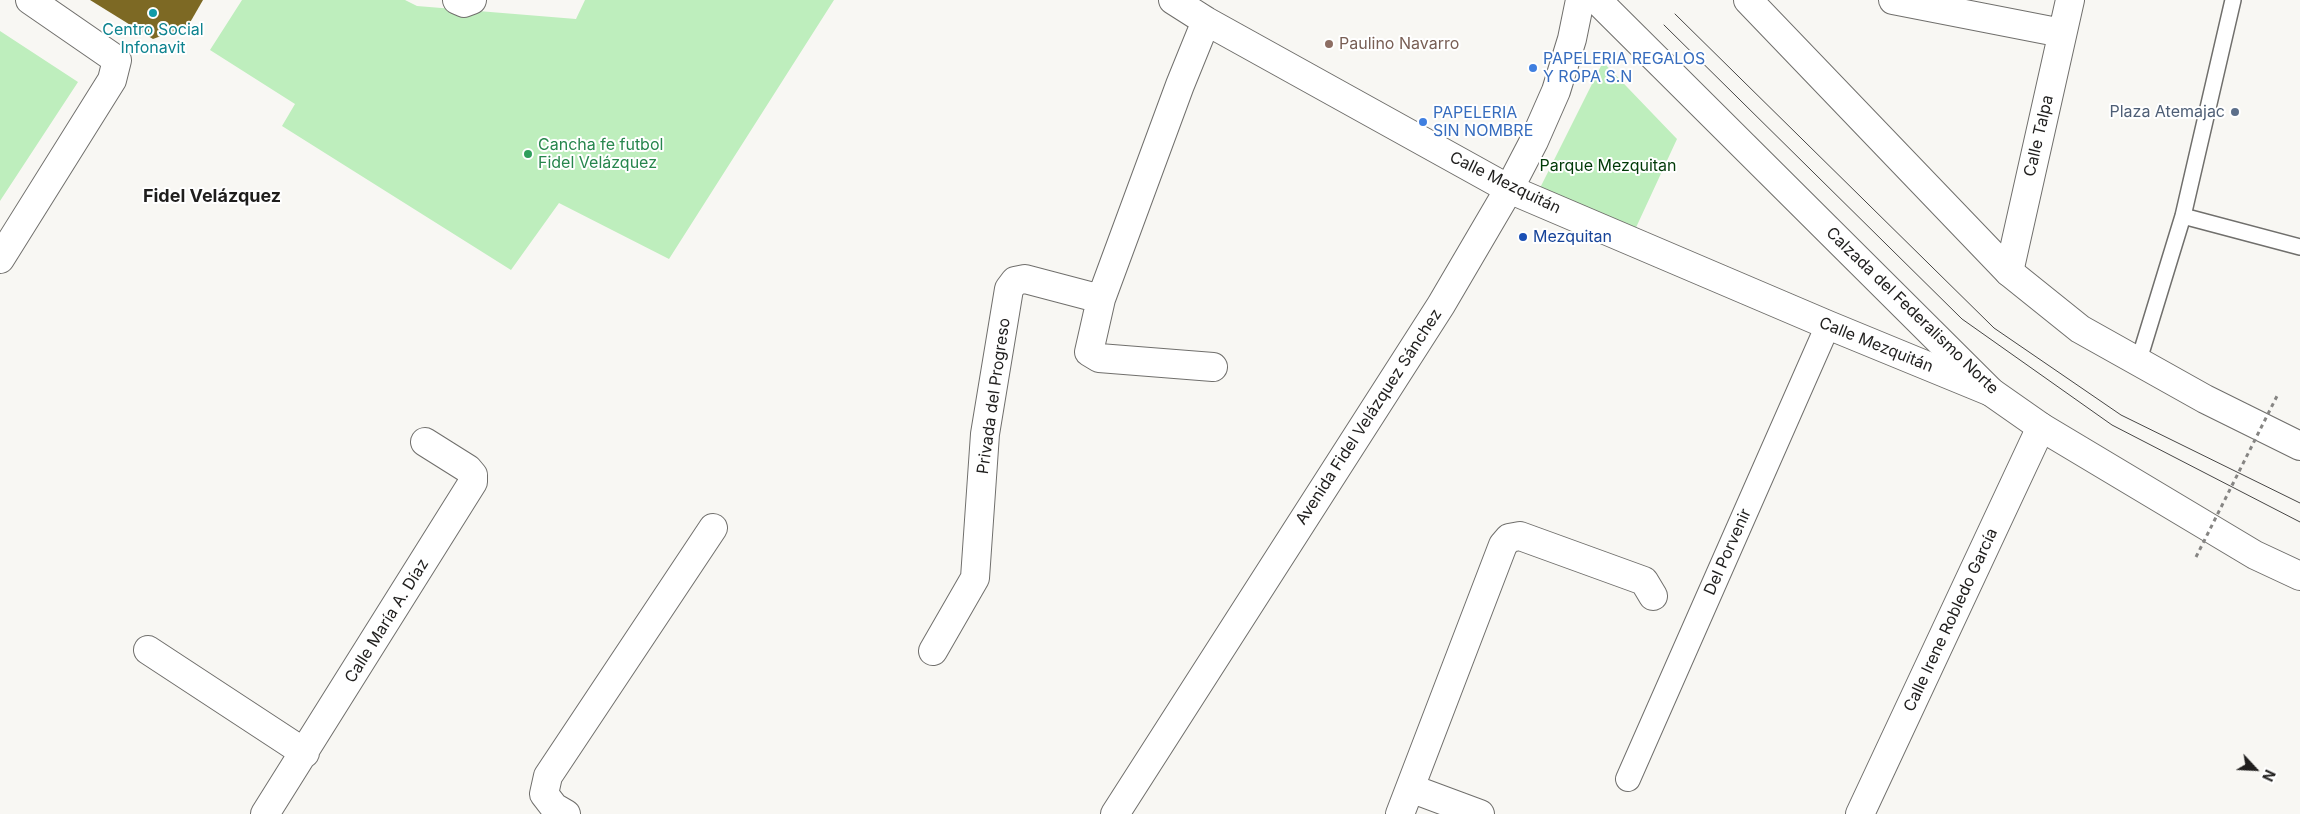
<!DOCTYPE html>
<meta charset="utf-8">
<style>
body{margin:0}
#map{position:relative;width:2300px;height:814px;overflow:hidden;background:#f8f7f3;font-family:Inter,sans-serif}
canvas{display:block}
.north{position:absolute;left:2230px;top:744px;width:50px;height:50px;-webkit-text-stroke:4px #fff;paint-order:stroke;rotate:115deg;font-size:14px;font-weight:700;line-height:20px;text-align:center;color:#1f1e1d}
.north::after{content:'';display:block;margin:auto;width:18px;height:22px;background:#1f1e1d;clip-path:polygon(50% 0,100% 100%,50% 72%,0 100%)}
</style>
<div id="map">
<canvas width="2300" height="814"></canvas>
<div class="north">N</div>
</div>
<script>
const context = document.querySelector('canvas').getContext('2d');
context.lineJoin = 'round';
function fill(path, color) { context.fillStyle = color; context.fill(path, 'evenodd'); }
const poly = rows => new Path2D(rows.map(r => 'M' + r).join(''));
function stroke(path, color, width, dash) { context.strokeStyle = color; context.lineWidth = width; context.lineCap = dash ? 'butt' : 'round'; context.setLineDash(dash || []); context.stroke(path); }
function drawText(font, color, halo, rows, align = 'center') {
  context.font = font + ' Inter,sans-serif'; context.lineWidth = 4; context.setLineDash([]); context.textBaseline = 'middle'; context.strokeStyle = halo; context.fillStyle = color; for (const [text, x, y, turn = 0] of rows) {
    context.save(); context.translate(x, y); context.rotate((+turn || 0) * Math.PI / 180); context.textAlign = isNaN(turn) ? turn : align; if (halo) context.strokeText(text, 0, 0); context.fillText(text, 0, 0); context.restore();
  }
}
const green = poly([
 [242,0,405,0,417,6,576,19,585,0,834,0,669,259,559,203,511,270,282,126,295,104,210,50],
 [0,31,78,82,0,201],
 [1603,62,1677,139,1633,234,1538,192]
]);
const building = poly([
 [90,0,203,0,188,26,153,39]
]);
const service = poly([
 [2183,216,2300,247],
 [2138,363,2183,216,2233,0]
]);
const pedestrian = poly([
 [1628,779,1828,325]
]);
const minor = poly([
 [457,0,464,3,472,0],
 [1173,0,1206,21,1509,189,1828,325,1991,392],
 [1893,0,2062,33],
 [1206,21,1180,85,1101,299,1089,352,1099,358,1213,367],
 [0,259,112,80,117,60,30,0],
 [2009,272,2070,0],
 [148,650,305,753],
 [933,651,975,578,985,434,1009,289,1015,281,1025,279,1101,299],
 [1410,788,1480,814],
 [265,814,473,482,473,475,468,469,425,442],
 [566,814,554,807,544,794,548,776,713,528],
 [1400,814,1503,545,1509,538,1520,536,1644,581,1653,596],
 [1860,814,2041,427]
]);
const tertiary = poly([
 [1115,814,1441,305,1509,189,1534,141,1556,91,1572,39,1580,0]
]);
const primary = poly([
 [1597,0,1991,392,2041,427,2255,555,2300,576],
 [1748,0,2009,272,2080,329,2205,399,2300,446]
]);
const tram = poly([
 [1675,14,1994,328,2121,415,2300,503],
 [1664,25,1962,319,2112,425,2300,522]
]);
const pathBridge = poly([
 [2196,557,2277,396]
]);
const markers = [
 [153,13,5,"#0f9aa8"],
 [1329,44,5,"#8d6e63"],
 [1533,68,5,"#3f7fe0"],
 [2235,112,5,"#5c6f8a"],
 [1423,122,5,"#3f7fe0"],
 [528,154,5,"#2e9e5b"],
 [1523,237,5,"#1a4fb4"]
];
const cultureNames = [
 ["Centro Social",153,30],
 ["Infonavit",153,48]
];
const educationNames = [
 ["Paulino Navarro",1339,44]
];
const shopNames = [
 ["PAPELERIA REGALOS",1543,59],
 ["Y ROPA S.N",1543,77],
 ["PAPELERIA",1433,113],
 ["SIN NOMBRE",1433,131]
];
const serviceNames = [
 ["Plaza Atemajac",2225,112]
];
const streetNames = [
 ["Calle Talpa",2039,136,-77],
 ["Calle Mezquitán",1505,183,26],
 ["Calzada del Federalismo Norte",1912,311,44],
 ["Calle Mezquitán",1876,345,22],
 ["Privada del Progreso",994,396,-82],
 ["Avenida Fidel Velázquez Sánchez",1369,417,-57],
 ["Del Porvenir",1728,552,-66],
 ["Calle Irene Robledo García",1951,620,-65],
 ["Calle María A. Díaz",387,621,-58]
];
const leisureNames = [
 ["Cancha fe futbol",538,145],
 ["Fidel Velázquez",538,163]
];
const parkNames = [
 ["Parque Mezquitan",1608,166]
];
const transitNames = [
 ["Mezquitan",1533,237]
];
const neighbourhoodNames = [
 ["Fidel Velázquez",212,197]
];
fill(green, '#beeebd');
fill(building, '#7d6924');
stroke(service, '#706f6c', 18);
stroke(pedestrian, '#706f6c', 26);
stroke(minor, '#706f6c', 30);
stroke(tertiary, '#706f6c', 30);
stroke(primary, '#706f6c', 30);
stroke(service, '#fff', 15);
stroke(pedestrian, '#fff', 24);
stroke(minor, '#fff', 28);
stroke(tertiary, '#fff', 28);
stroke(primary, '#fff', 28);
stroke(tram, '#474645', 1);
stroke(pathBridge, '#868583', 3, [4, 4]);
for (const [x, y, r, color] of markers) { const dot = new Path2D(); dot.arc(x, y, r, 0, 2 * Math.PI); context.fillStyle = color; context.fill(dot); stroke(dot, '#fff', 2); }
drawText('16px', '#0d838f', '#fff', cultureNames);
drawText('16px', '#785e54', '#fff', educationNames, 'left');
drawText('16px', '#366cbe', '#fff', shopNames, 'left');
drawText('16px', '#4e5e75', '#fff', serviceNames, 'right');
drawText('16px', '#1f1e1d', '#fff', streetNames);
drawText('16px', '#27864d', '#fff', leisureNames, 'left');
drawText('16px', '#003a07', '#fff', parkNames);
drawText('16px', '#164399', '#fff', transitNames, 'left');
drawText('bold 18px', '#1f1e1d', '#fff', neighbourhoodNames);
</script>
